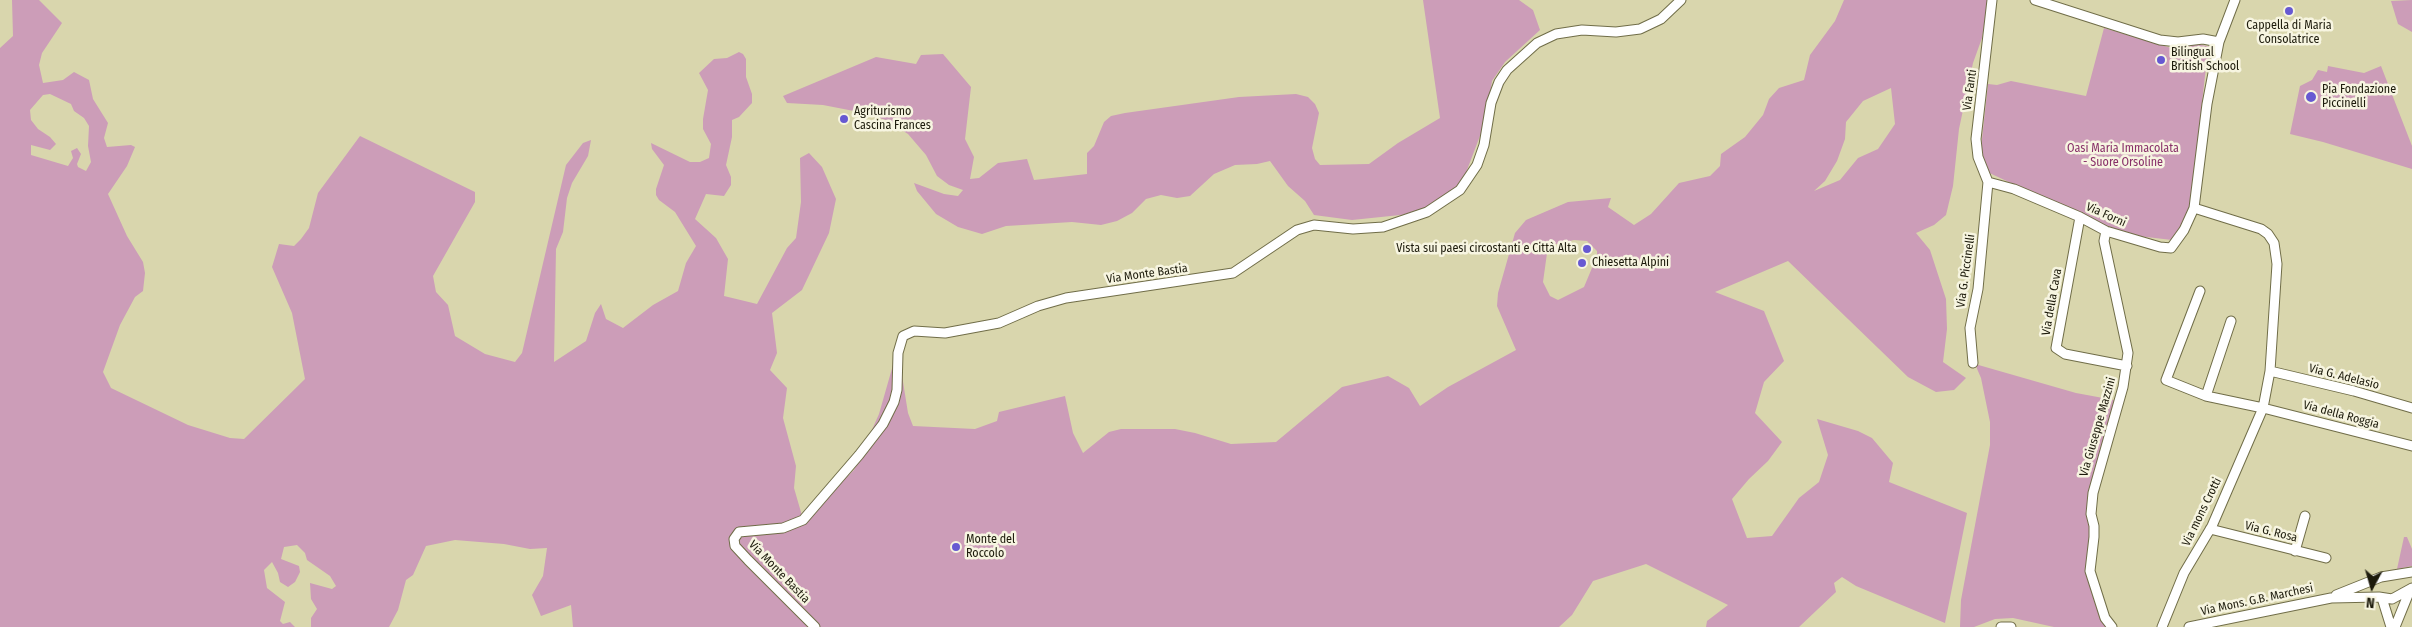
<!DOCTYPE html>
<meta charset="utf-8">
<style>
body{margin:0}
#map{position:relative;width:2412px;height:627px;overflow:hidden;background:#d9d6ad;font-family:"Fira Sans Condensed",sans-serif}
canvas{display:block}
.north{position:absolute;left:2347px;top:562px;width:50px;height:50px;-webkit-text-stroke:4px #f7f5e1;paint-order:stroke;rotate:186deg;font-size:14px;font-weight:700;line-height:20px;text-align:center;color:#1c1a0b}
.north::after{content:'';display:block;margin:auto;width:18px;height:22px;background:#1c1a0b;clip-path:polygon(50% 0,100% 100%,50% 72%,0 100%)}
</style>
<div id="map">
<canvas width="2412" height="627"></canvas>
<div class="north">N</div>
</div>
<script>
const context = document.querySelector('canvas').getContext('2d');
context.lineJoin = 'round';
function fill(path, color) { context.fillStyle = color; context.fill(path, 'evenodd'); }
const poly = rows => new Path2D(rows.map(r => 'M' + r).join(''));
function stroke(path, color, width, dash) { context.strokeStyle = color; context.lineWidth = width; context.lineCap = dash ? 'butt' : 'round'; context.setLineDash(dash || []); context.stroke(path); }
function drawText(font, color, halo, rows, align = 'center') {
  context.font = font + ' "Fira Sans Condensed",sans-serif'; context.lineWidth = 5; context.setLineDash([]); context.textBaseline = 'middle'; context.strokeStyle = halo; context.fillStyle = color; for (const [text, x, y, turn = 0] of rows) {
    context.save(); context.translate(x, y); context.rotate((+turn || 0) * Math.PI / 180); context.textAlign = isNaN(turn) ? turn : align; if (halo) context.strokeText(text, 0, 0); context.fillText(text, 0, 0); context.restore();
  }
}
const green = poly([
 [12,0,39,0,62,23,42,53,39,65,43,83,63,80,74,72,89,80,93,99,108,123,104,138,107,147,131,145,135,147,127,166,108,194,127,236,143,262,145,273,143,291,135,297,120,325,103,372,111,388,188,425,230,438,244,439,305,379,292,313,272,267,279,244,294,246,301,239,309,228,318,193,360,136,475,192,475,202,433,276,436,292,448,305,455,336,485,354,515,362,522,353,566,165,583,143,591,140,588,156,572,183,567,198,563,232,556,249,554,362,586,341,595,313,601,304,606,319,623,328,653,305,678,291,686,263,696,246,675,212,659,200,656,195,656,189,664,165,652,149,651,143,690,162,700,162,709,158,711,144,703,129,703,119,708,90,699,73,714,59,727,58,739,52,743,54,746,59,746,77,752,94,752,103,739,117,732,120,732,137,726,165,731,177,731,185,724,196,706,194,695,219,716,238,728,259,724,296,757,304,787,248,796,238,801,202,800,158,809,153,822,167,836,199,829,233,802,290,772,313,777,353,770,370,787,388,783,418,796,466,794,488,803,519,854,470,879,414,895,358,900,363,908,413,913,426,975,429,997,421,999,412,1065,396,1073,433,1083,453,1109,432,1121,429,1175,429,1195,433,1231,444,1276,442,1342,387,1388,376,1409,388,1420,406,1448,387,1516,350,1497,306,1498,293,1515,233,1526,220,1568,202,1611,198,1608,207,1634,225,1651,214,1679,183,1710,176,1720,166,1721,154,1745,137,1763,115,1769,99,1779,88,1804,80,1810,55,1835,21,1844,0,1988,0,1982,38,1973,63,1959,129,1953,186,1946,215,1934,225,1916,233,1930,250,1946,299,1947,329,1943,362,1966,378,1954,390,1936,392,1908,377,1788,261,1715,292,1764,311,1784,361,1764,382,1755,413,1782,442,1768,461,1749,479,1732,499,1747,538,1772,536,1799,498,1819,482,1828,455,1817,419,1858,431,1872,438,1893,463,1889,482,1967,513,1945,623,1856,586,1842,577,1834,583,1836,592,1799,627,1706,627,1707,621,1728,605,1646,564,1593,581,1572,615,1559,627,573,627,571,605,541,616,532,595,543,576,547,548,530,549,504,544,455,540,426,546,413,575,406,580,398,610,389,627,311,627,311,618,317,609,311,599,310,583,332,589,336,586,330,576,307,560,305,553,297,545,284,547,281,559,299,566,300,572,295,582,288,587,280,582,278,573,272,562,264,570,267,588,285,602,280,621,283,624,290,622,295,627,0,627,0,48,13,36],
 [1891,88,1895,124,1878,149,1858,158,1840,180,1814,191,1825,181,1837,161,1845,139,1846,122,1863,101],
 [50,94,71,104,74,111,84,118,89,126,88,146,91,162,86,171,78,167,77,164,81,154,77,148,71,151,73,158,68,166,31,155,31,145,50,150,56,144,50,137,38,129,31,120,30,110,43,95],
 [1574,240,1587,241,1597,251,1597,256,1584,287,1558,300,1550,296,1543,282,1548,246],
 [1423,0,1519,0,1533,10,1540,30,1505,62,1492,81,1486,120,1464,178,1447,198,1410,214,1352,220,1314,215,1305,201,1288,186,1270,161,1257,164,1235,165,1214,174,1190,196,1177,198,1161,195,1146,199,1132,213,1117,221,1101,225,1072,222,1006,226,982,234,958,227,936,214,917,191,914,183,944,194,958,196,963,190,949,185,937,176,926,155,908,134,886,120,859,112,823,105,787,103,783,96,876,57,916,64,921,55,943,54,971,87,965,139,974,157,970,179,979,178,998,163,1027,159,1034,180,1087,174,1087,153,1094,146,1104,122,1111,116,1125,113,1239,97,1296,94,1308,97,1315,104,1319,113,1312,148,1315,159,1320,165,1369,164,1398,143,1440,118],
 [2412,0,2412,32,2398,24,2391,1],
 [2104,28,2178,50,2184,51,2189,43,2213,47,2211,61,2206,67,2190,210,2172,240,2138,236,2098,223,1985,171,1980,157,1988,84,1997,85,2011,81,2086,96],
 [2328,66,2364,73,2381,66,2412,146,2412,169,2323,142,2290,134,2300,86,2312,80,2318,70,2327,72],
 [1975,364,2076,393,2114,400,2090,491,2092,523,2088,568,2110,627,2054,627,2013,618,1995,619,1974,627,1960,627,1961,600,1990,445,1990,422,1981,378],
 [2404,537,2407,537,2412,549,2412,566,2397,569]
]);
const minor = poly([
 [2035,0,2160,40,2178,42,2203,39,2219,42],
 [1988,182,2014,189,2080,217,2106,231,2160,247,2171,248,2184,230,2194,208,2207,104,2219,42,2235,0],
 [1988,182,1978,157,1976,139,1992,0],
 [2080,217,2056,348,2065,354,2127,366],
 [2106,231,2104,241,2128,353,2123,387,2093,493,2091,514,2094,526,2094,537,2090,571,2105,618,2112,627],
 [2200,291,2166,380,2206,396],
 [2231,321,2206,396,2263,408,2412,446],
 [1973,363,1970,328,1978,289,1988,182],
 [2270,371,2354,391,2412,408],
 [2210,529,2326,558],
 [2295,551,2305,516],
 [2336,595,2381,577,2412,572],
 [2382,598,2391,627],
 [815,627,748,560,735,546,734,539,739,532,783,528,803,520,859,455,883,424,894,402,897,390,898,353,903,336,914,331,945,333,999,323,1038,306,1066,298,1233,273,1297,230,1314,225,1353,229,1383,227,1427,212,1460,190,1477,165,1484,145,1491,103,1499,82,1507,70,1537,43,1556,34,1582,30,1616,32,1640,29,1661,19,1681,0],
 [2001,627,2011,627],
 [2162,627,2184,573,2212,526,2263,408,2270,371,2277,264,2274,243,2268,234,2261,229,2194,208],
 [2189,627,2331,598,2379,597,2392,599,2412,588],
 [2395,627,2410,590]
]);
const markers = [
 [2289,11,5,"#6759d2"],
 [2161,60,5,"#6759d2"],
 [2311,97,6,"#6759d2"],
 [844,119,5,"#6759d2"],
 [1587,249,5,"#6759d2"],
 [1582,263,5,"#6759d2"],
 [956,547,5,"#6759d2"]
];
const poiNames = [
 ["Cappella di Maria",2289,26,"center"],
 ["Consolatrice",2289,40,"center"],
 ["Bilingual",2171,53],
 ["British School",2171,67],
 ["Pia Fondazione",2322,90],
 ["Piccinelli",2322,104],
 ["Agriturismo",854,112],
 ["Cascina Frances",854,126],
 ["Vista sui paesi circostanti e Città Alta",1577,249,"right"],
 ["Chiesetta Alpini",1592,263],
 ["Monte del",966,540],
 ["Roccolo",966,554]
];
const streetNames = [
 ["Via Fanti",1970,90,-82],
 ["Via Forni",2106,215,24],
 ["Via G. Piccinelli",1966,271,-82],
 ["Via Monte Bastia",1147,274,-8],
 ["Via della Cava",2052,302,-80],
 ["Via G. Adelasio",2344,377,14],
 ["Via della Roggia",2341,415,15],
 ["Via Giuseppe Mazzini",2098,427,-74],
 ["Via mons Crotti",2202,512,-64],
 ["Via G. Rosa",2271,532,14],
 ["Via Monte Bastia",779,572,46],
 ["Via Mons. G.B. Marchesi",2257,600,-12]
];
const parkNames = [
 ["Oasi Maria Immacolata",2123,149],
 ["- Suore Orsoline",2123,163]
];
fill(green, '#cc9db8');
stroke(minor, '#706d48', 11);
stroke(minor, '#fff', 9);
for (const [x, y, r, color] of markers) { const dot = new Path2D(); dot.arc(x, y, r, 0, 2 * Math.PI); context.fillStyle = color; context.fill(dot); stroke(dot, '#f7f5e1', 2); }
drawText('12px', '#1c1a0b', '#f7f5e1', poiNames, 'left');
drawText('12px', '#1c1a0b', '#f7f5e1', streetNames);
drawText('12px', '#883069', '#f7f5e1', parkNames);
</script>
